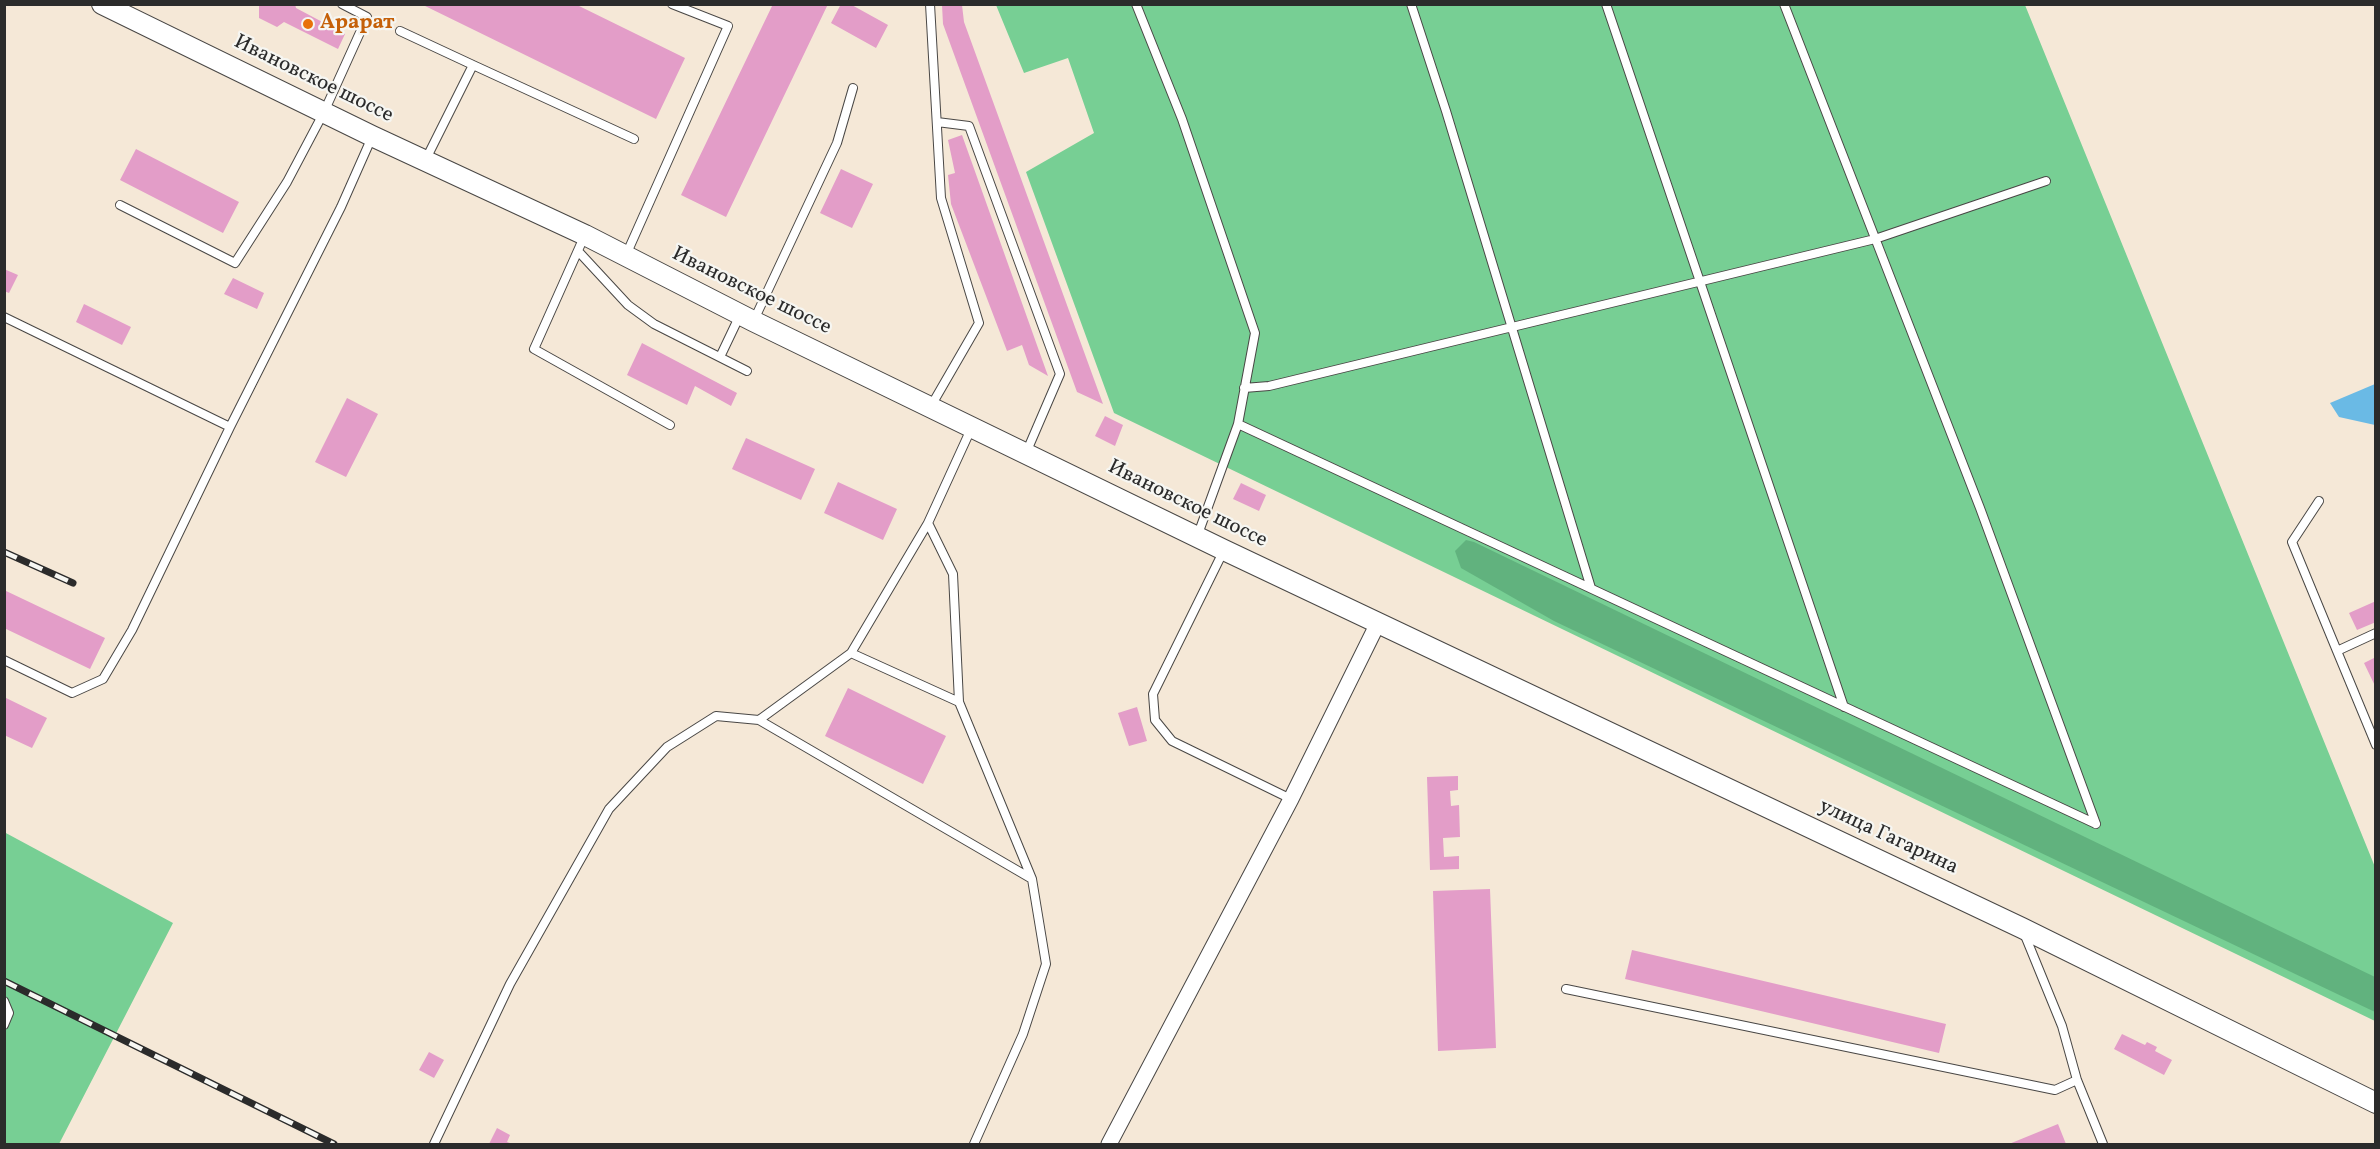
<!DOCTYPE html>
<meta charset="utf-8">
<style>
body{margin:0}
#map{position:relative;width:2380px;height:1149px;overflow:hidden;background:#f5e8d7;font-family:Vollkorn,serif}
canvas{display:block}
.frame{position:absolute;inset:0;border:6px solid #2b2b2b;pointer-events:none}
</style>
<div id="map">
<canvas width="2380" height="1149"></canvas>
<div class="frame"></div>
</div>
<script>
const context = document.querySelector('canvas').getContext('2d');
context.lineJoin = 'round';
function fill(path, color) { context.fillStyle = color; context.fill(path, 'evenodd'); }
const poly = rows => new Path2D(rows.map(r => 'M' + r).join(''));
function stroke(path, color, width, dash) { context.strokeStyle = color; context.lineWidth = width; context.lineCap = dash ? 'butt' : 'round'; context.setLineDash(dash || []); context.stroke(path); }
function drawText(font, color, halo, rows, align = 'center') {
  context.font = font + ' Vollkorn,serif'; context.lineWidth = 4.5; context.setLineDash([]); context.textBaseline = 'middle'; context.strokeStyle = halo; context.fillStyle = color; for (const [text, x, y, turn = 0] of rows) {
    context.save(); context.translate(x, y); context.rotate((+turn || 0) * Math.PI / 180); context.textAlign = isNaN(turn) ? turn : align; if (halo) context.strokeText(text, 0, 0); context.fillText(text, 0, 0); context.restore();
  }
}
const green = poly([
 [996,5,2025,5,2375,867,2375,1021,1114,413,1026,172,1094,133,1068,58,1024,73],
 [4,832,173,923,59,1144,5,1144]
]);
const forest = poly([
 [1466,540,1474,542,2375,977,2375,1012,1554,621,1461,568,1455,551]
]);
const water = poly([
 [2375,384,2375,425,2339,417,2330,403]
]);
const building = poly([
 [259,4,295,4,296,8,345,34,338,49,284,22,277,27,259,18],
 [421,4,575,4,685,58,656,119],
 [773,4,828,4,726,217,681,195],
 [841,4,850,4,888,25,876,48,831,23],
 [942,5,962,5,964,22,1103,404,1077,392,943,24],
 [962,135,1048,376,1029,365,1022,345,1007,351,951,204,948,175,955,173,948,140],
 [136,149,239,202,223,233,120,180],
 [841,169,873,184,852,228,820,213],
 [4,269,18,275,9,293,4,291],
 [233,278,264,293,257,309,224,294],
 [84,304,131,327,122,345,76,322],
 [642,343,737,393,731,406,695,386,687,405,627,375],
 [347,398,378,414,346,477,315,462],
 [1105,416,1123,425,1115,446,1095,436],
 [746,438,815,469,801,500,732,469],
 [838,482,897,509,883,540,824,513],
 [1241,483,1266,495,1259,511,1233,499],
 [4,590,105,638,90,669,4,628],
 [2376,601,2376,622,2357,630,2349,613],
 [2376,657,2376,688,2364,663],
 [848,688,946,736,923,784,825,736],
 [4,697,47,718,32,748,4,735],
 [1137,707,1147,741,1129,746,1118,713],
 [1458,776,1458,790,1450,791,1451,806,1459,805,1460,837,1443,838,1444,857,1459,856,1459,869,1430,870,1427,777],
 [1490,889,1496,1048,1438,1051,1433,891],
 [1632,950,1946,1024,1939,1053,1625,979],
 [2122,1034,2145,1045,2147,1042,2157,1047,2155,1051,2172,1060,2164,1075,2114,1049],
 [429,1052,444,1060,434,1078,419,1070],
 [2058,1124,2066,1144,2009,1144],
 [497,1128,510,1135,507,1142,513,1144,489,1144]
]);
const service = poly([
 [930,4,941,198,979,323,931,406],
 [1136,4,1182,119,1255,333,1238,424,1197,537],
 [1411,4,1446,111,1591,588],
 [1606,4,1844,707],
 [1784,4,1980,508,2096,824],
 [400,31,473,65,426,159],
 [473,65,634,139],
 [937,122,969,126,1060,374,1026,453],
 [120,205,235,263,287,182,324,112,367,17,342,4],
 [584,237,534,349,670,425],
 [578,251,628,305,654,324,747,371],
 [626,255,728,26,672,4],
 [4,317,230,427],
 [754,320,837,143,853,88],
 [720,357,740,315],
 [1244,388,1269,386,1875,239,2046,181],
 [1238,424,2096,824],
 [2319,501,2292,542,2337,651],
 [928,523,953,574,959,702],
 [1224,550,1153,694,1155,720,1172,741,1291,799],
 [2376,633,2337,651,2376,745],
 [851,653,959,702,1032,879,759,720,851,653,928,523,971,429],
 [4,660,72,693,103,679,132,630,230,427,341,207,372,137],
 [2024,933,2062,1026,2077,1080,2103,1144],
 [1566,989,2055,1090,2077,1080],
 [4,1001,9,1013,4,1025],
 [434,1144,510,984,609,809,667,747,716,716,759,720],
 [974,1144,1023,1034,1046,964,1032,879]
]);
const minor = poly([
 [1109,1144,1291,799,1378,623]
]);
const tertiary = poly([
 [102,4,372,136,585,235,753,321,1224,550,2022,928,2376,1103]
]);
const rail = poly([
 [4,552,73,583],
 [4,981,334,1144]
]);
const markers = [
 [308,24,6,"#e8710a"]
];
const foodNames = [
 ["Арарат",320,24]
];
const streetNames = [
 ["Ивановское шоссе",313,80,26],
 ["Ивановское шоссе",751,292,26],
 ["Ивановское шоссе",1187,505,26],
 ["улица Гагарина",1888,838,25]
];
fill(green, '#77cf94');
fill(forest, '#61b27e');
fill(water, '#6abae5');
fill(building, '#e39dc8');
stroke(service, '#494745', 10);
stroke(minor, '#494745', 17);
stroke(tertiary, '#494745', 22);
stroke(service, '#fff', 8);
stroke(minor, '#fff', 15);
stroke(tertiary, '#fff', 20);
stroke(rail, '#2b2b2b', 7);
stroke(rail, '#f6f6f2', 4.5, [14]);
for (const [x, y, r, color] of markers) { const dot = new Path2D(); dot.arc(x, y, r, 0, 2 * Math.PI); context.fillStyle = color; context.fill(dot); stroke(dot, '#f6f6f2', 2); }
drawText('bold 21px', '#c56008', '#f6f6f2', foodNames, 'left');
drawText('21px', '#2b2b2b', '#f6f6f2', streetNames);
</script>
